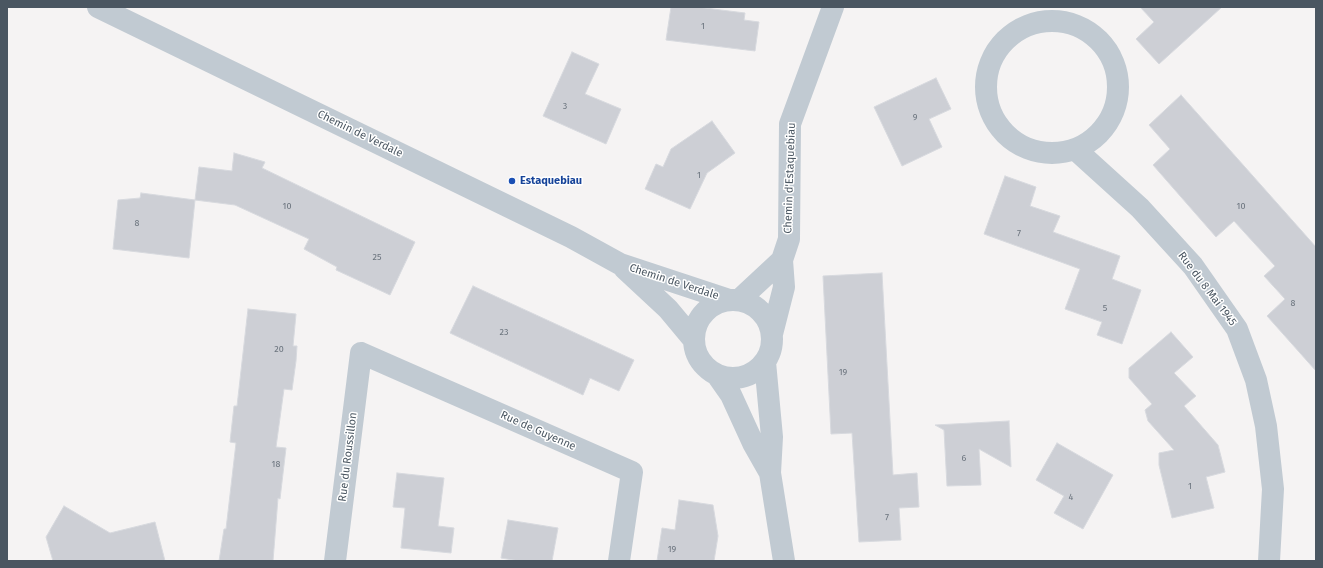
<!DOCTYPE html>
<style>
body{margin:0}
#map{position:relative;width:1323px;height:568px;overflow:hidden;background:#f5f3f3;font-family:"Fira Sans",sans-serif}
canvas{display:block}
.frame{position:absolute;inset:0;border:8px solid #4a5661;pointer-events:none}
</style>
<div id="map">
<canvas width="1323" height="568"></canvas>
<div class="frame"></div>
</div>
<script>
const context = document.querySelector('canvas').getContext('2d');
context.lineJoin = 'round';
function fill(path, color) { context.fillStyle = color; context.fill(path, 'evenodd'); }
const poly = rows => new Path2D(rows.map(r => 'M' + r).join(''));
function stroke(path, color, width, dash) { context.strokeStyle = color; context.lineWidth = width; context.lineCap = dash ? 'butt' : 'round'; context.setLineDash(dash || []); context.stroke(path); }
function drawText(font, color, halo, rows, align = 'center') {
  context.font = font + ' "Fira Sans",sans-serif'; context.lineWidth = 3; context.setLineDash([]); context.textBaseline = 'middle'; context.strokeStyle = halo; context.fillStyle = color; for (const [text, x, y, turn = 0] of rows) {
    context.save(); context.translate(x, y); context.rotate((+turn || 0) * Math.PI / 180); context.textAlign = isNaN(turn) ? turn : align; if (halo) context.strokeText(text, 0, 0); context.fillText(text, 0, 0); context.restore();
  }
}
const building = poly([
 [671,7,697,7,745,13,744,20,759,22,755,51,666,40,671,7],
 [1140,7,1222,7,1159,64,1136,39,1154,22,1140,7],
 [572,52,599,64,585,94,621,109,606,144,543,116,572,52],
 [936,78,951,109,929,119,942,147,902,166,874,107,936,78],
 [1181,95,1316,247,1316,371,1267,316,1285,299,1264,276,1275,266,1234,221,1216,237,1153,165,1170,149,1149,125,1181,95],
 [712,121,735,153,707,173,690,209,645,189,656,164,663,167,671,149,712,121],
 [234,153,265,162,262,168,415,242,390,295,336,270,337,267,304,249,309,239,235,205,195,200,199,167,232,171,234,153],
 [1005,176,1036,187,1030,206,1060,216,1053,232,1120,256,1112,279,1141,290,1122,344,1097,335,1102,322,1065,309,1080,269,984,234,1005,176],
 [141,193,195,200,189,258,113,249,118,200,140,198,141,193],
 [882,273,893,475,917,473,919,507,899,508,901,540,859,542,852,433,831,434,823,276,882,273],
 [473,286,634,360,619,391,590,378,583,395,450,333,473,286],
 [248,309,296,314,293,346,297,346,296,361,292,390,284,389,276,447,286,448,280,499,278,498,273,561,219,561,224,529,226,529,236,443,230,442,234,406,237,406,248,309],
 [1171,332,1193,357,1174,373,1196,396,1184,406,1218,445,1225,472,1206,477,1214,508,1172,518,1159,465,1159,453,1174,450,1148,421,1145,410,1152,404,1129,378,1129,368,1171,332],
 [1009,421,1011,467,979,449,981,485,947,486,944,430,935,425,1009,421],
 [1057,443,1113,475,1083,529,1054,513,1064,496,1036,480,1057,443],
 [397,473,444,478,438,526,454,528,451,553,401,548,405,508,393,507,397,473],
 [679,500,713,505,718,536,714,561,657,561,662,528,675,530,679,500],
 [64,506,110,533,155,522,165,561,53,561,46,537,64,506],
 [508,520,558,528,552,561,519,561,501,558,508,520]
]);
const minor = poly([
 [98,7,571,237,620,264,729,300],
 '986 87a66 66 0 1 1 132 0a66 66 0 1 1-132 0Z',
 [1076,150,1140,208,1193,266,1237,329,1256,380,1266,426,1273,489,1269,561],
 [625,269,668,309,693,339],
 '694 339a39 39 0 1 1 78 0a39 39 0 1 1-78 0Z',
 [739,300,782,260],
 [772,334,784,287,782,260,789,239,790,124,833,7],
 [765,362,772,437,770,473,784,561],
 [717,375,731,395,753,443,770,473],
 [335,561,361,353,632,472,619,561]
]);
const markers = [
 [512,181,4,"#1a4fb4"]
];
const numberNames = [
 ["1",703,26],
 ["3",565,106],
 ["9",915,117],
 ["1",699,175],
 ["10",287,206],
 ["10",1241,206],
 ["8",137,223],
 ["7",1019,233],
 ["25",377,257],
 ["8",1293,303],
 ["5",1105,308],
 ["23",504,332],
 ["20",279,349],
 ["19",843,372],
 ["6",964,458],
 ["18",276,464],
 ["1",1190,486],
 ["4",1071,497],
 ["7",887,517],
 ["19",672,549]
];
const streetNames = [
 ["Chemin de Verdale",360,134,26],
 ["Chemin d'Estaquebiau",790,178,-88],
 ["Chemin de Verdale",674,282,18],
 ["Rue du 8 Mai 1945",1207,289,53],
 ["Rue de Guyenne",538,431,24],
 ["Rue du Roussillon",348,457,-83]
];
const transitNames = [
 ["Estaquebiau",520,181]
];
fill(building, '#cdcfd5');
stroke(building, '#d7d9de', 1);
stroke(minor, '#c1cad2', 22);
for (const [x, y, r, color] of markers) { const dot = new Path2D(); dot.arc(x, y, r, 0, 2 * Math.PI); context.fillStyle = color; context.fill(dot); stroke(dot, '#fff', 1.5); }
drawText('9px', '#6b747e', null, numberNames);
drawText('11px', '#4a5661', '#fff', streetNames);
drawText('bold 11px', '#164399', '#fff', transitNames, 'left');
</script>
